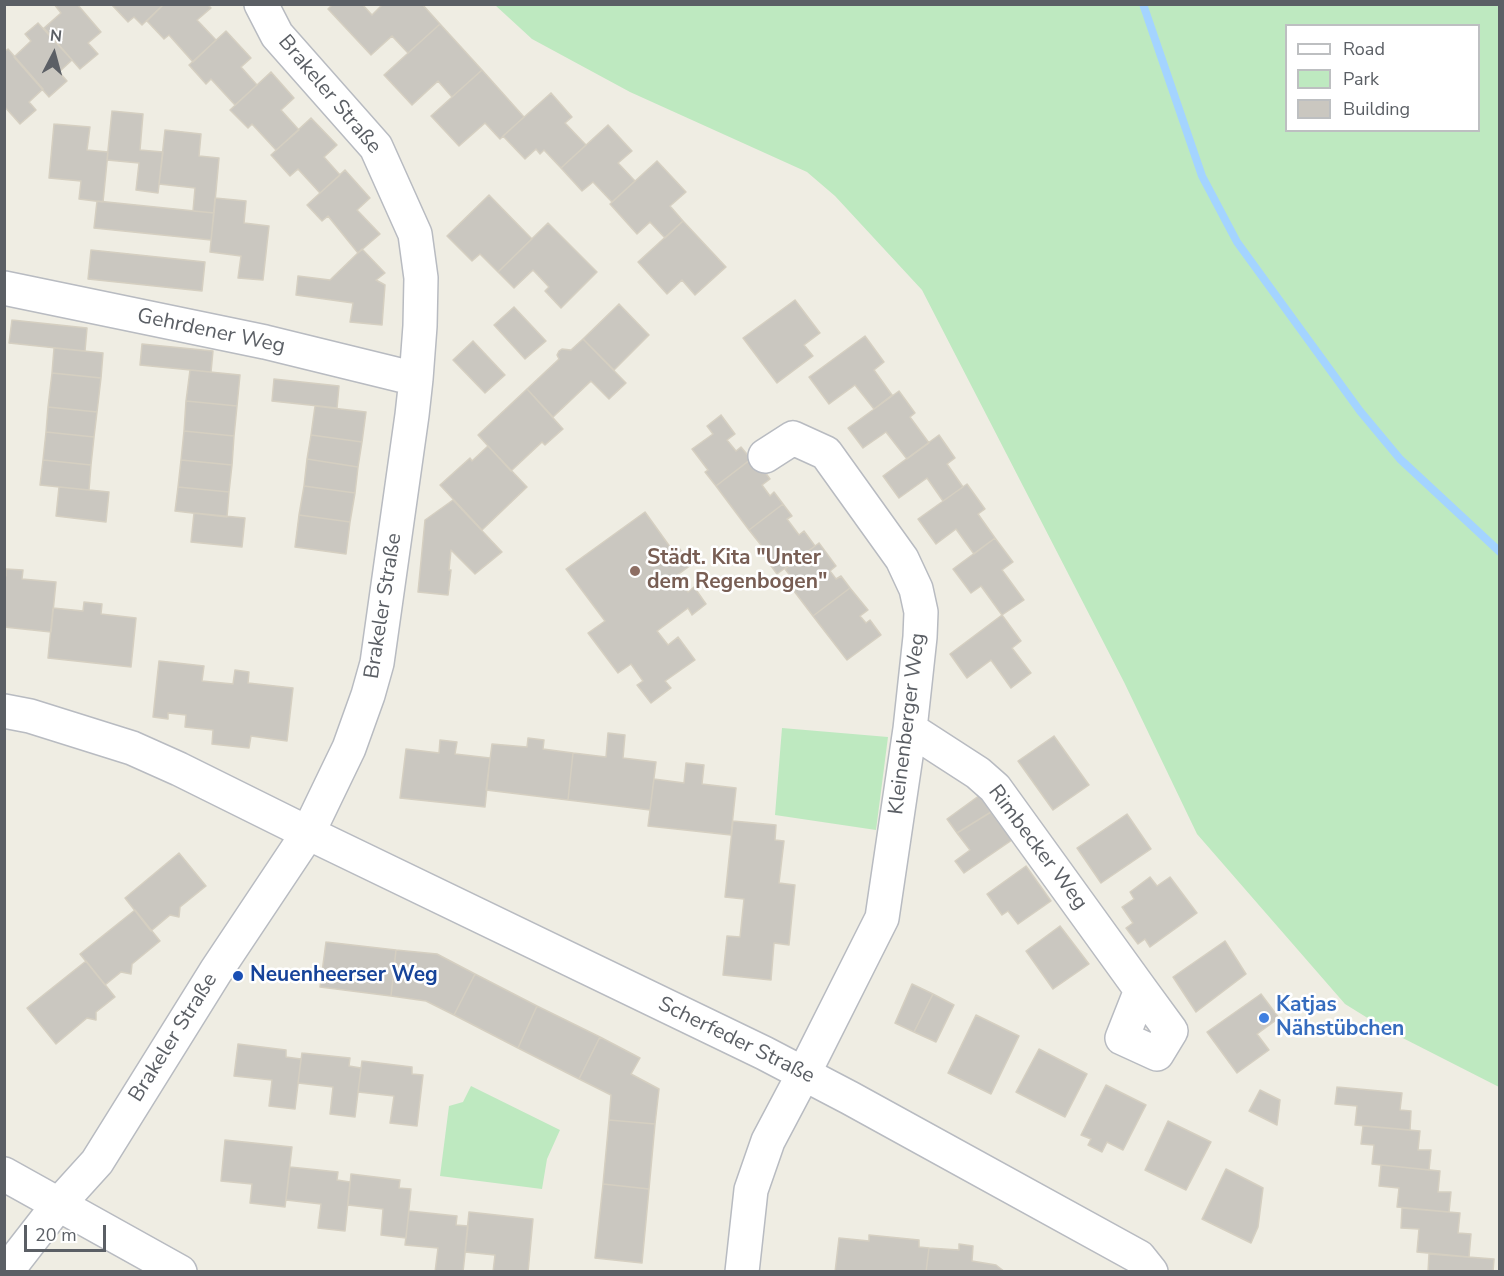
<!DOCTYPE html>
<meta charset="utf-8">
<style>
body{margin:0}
#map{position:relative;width:1504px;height:1276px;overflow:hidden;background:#efede3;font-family:"Nunito Sans",sans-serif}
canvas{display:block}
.frame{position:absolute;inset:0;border:6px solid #5b5f65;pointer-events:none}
.legend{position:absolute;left:1285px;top:24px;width:195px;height:108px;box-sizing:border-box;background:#fff;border:2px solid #bdbfc1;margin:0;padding:8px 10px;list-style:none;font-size:18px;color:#5b5f65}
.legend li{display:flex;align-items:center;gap:12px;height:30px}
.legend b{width:30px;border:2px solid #bdbfc1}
.north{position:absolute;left:24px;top:24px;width:60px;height:60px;-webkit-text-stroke:4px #fff;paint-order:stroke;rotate:6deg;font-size:16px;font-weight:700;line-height:24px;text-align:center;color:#5b5f65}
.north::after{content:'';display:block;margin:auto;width:21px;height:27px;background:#5b5f65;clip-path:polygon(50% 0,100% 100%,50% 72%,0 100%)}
.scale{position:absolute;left:24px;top:1225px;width:82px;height:27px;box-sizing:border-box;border:3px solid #5b5f65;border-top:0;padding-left:8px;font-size:18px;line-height:21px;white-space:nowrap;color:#5b5f65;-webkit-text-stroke:4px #fff;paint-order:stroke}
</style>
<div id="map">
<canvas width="1504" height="1276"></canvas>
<div class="frame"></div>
<ul class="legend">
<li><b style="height:8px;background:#fff"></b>Road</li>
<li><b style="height:16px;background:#bee9c0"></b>Park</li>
<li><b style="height:16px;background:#cac7c0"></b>Building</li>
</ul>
<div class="north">N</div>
<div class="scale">20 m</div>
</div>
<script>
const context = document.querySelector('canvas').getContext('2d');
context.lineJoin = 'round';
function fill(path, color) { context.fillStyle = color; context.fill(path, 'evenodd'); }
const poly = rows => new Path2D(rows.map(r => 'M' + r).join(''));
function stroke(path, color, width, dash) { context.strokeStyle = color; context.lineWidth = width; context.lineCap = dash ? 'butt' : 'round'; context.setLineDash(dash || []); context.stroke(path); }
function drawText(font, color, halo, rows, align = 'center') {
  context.font = font + ' "Nunito Sans",sans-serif'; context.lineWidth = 5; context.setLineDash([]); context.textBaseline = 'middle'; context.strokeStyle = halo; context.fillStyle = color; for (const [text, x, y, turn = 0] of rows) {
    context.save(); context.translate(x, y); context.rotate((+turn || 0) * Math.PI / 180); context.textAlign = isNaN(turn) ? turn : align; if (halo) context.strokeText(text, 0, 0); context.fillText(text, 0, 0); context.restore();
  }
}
const green = poly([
 [495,5,1499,5,1499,1087,1387,1030,1345,1004,1197,834,1124,682,922,290,835,196,807,172,630,92,532,39],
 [1286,26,1478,26,1478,130,1286,130],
 [782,728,888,737,876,830,775,815],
 [471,1086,560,1130,547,1159,542,1189,440,1176,449,1106,463,1102]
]);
const stream = poly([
 [1143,4,1202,176,1237,242,1360,411,1400,459,1500,552]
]);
const building = poly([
 [77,4,101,32,88,43,98,54,80,69,44,28,61,13,54,4,77,4],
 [111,4,164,4,142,25,134,17,128,22,111,4],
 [164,4,207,4,211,8,197,20,216,40,193,62,169,35,164,39,147,21,164,4],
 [333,4,362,4,372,15,383,4,422,4,440,24,408,53,392,36,371,55,328,9,333,4],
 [38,23,72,60,59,72,67,81,49,97,14,57,31,41,25,34,38,23],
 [440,24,482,70,452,97,438,81,412,105,384,75,440,24],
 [226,31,251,58,241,67,257,85,235,105,211,79,206,84,189,65,226,31],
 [8,49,43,89,29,102,36,110,20,124,4,106,4,52,8,49],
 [482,70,524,117,500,139,485,123,459,146,431,116,482,70],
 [271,72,294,98,281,110,299,130,276,150,252,124,248,128,230,110,271,72],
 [551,93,572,117,565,123,586,145,561,168,544,150,540,154,536,149,525,159,503,136,551,93],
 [112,111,143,114,140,150,163,152,158,193,136,190,139,163,107,160,112,111],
 [311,118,337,145,324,157,340,175,320,193,298,169,290,176,271,155,311,118],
 [54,124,90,127,87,150,108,152,103,202,79,199,81,181,49,178,54,124],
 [608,125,632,151,618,163,635,181,612,202,593,182,582,191,561,168,608,125],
 [165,130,201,134,199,156,219,158,214,213,193,211,195,188,159,184,165,130],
 [657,161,686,192,670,206,683,221,665,238,650,222,637,234,610,204,657,161],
 [345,170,370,198,357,210,380,234,358,253,328,216,322,221,307,205,345,170],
 [489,195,532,239,498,272,480,254,472,261,447,236,489,195],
 [215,198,246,201,244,223,269,226,263,280,238,278,241,256,210,252,215,198],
 [97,201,214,213,211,240,94,228,97,201],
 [683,221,726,267,695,295,682,280,667,294,638,262,683,221],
 [548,223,597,272,561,308,545,291,549,287,533,270,514,288,498,272,548,223],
 [362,249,385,273,376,280,385,285,382,325,350,322,353,303,296,295,298,276,330,280,362,249],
 [91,250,205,262,202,291,88,279,91,250],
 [795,300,820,333,804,345,813,356,777,383,743,338,795,300],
 [619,304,649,335,614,370,583,339,619,304],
 [514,307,546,341,525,359,494,325,514,307],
 [12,320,87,328,85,351,9,343,12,320],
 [865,336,884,362,874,370,892,395,874,409,855,385,829,404,809,377,865,336],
 [583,339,626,383,609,399,591,381,553,417,527,389,559,359,557,355,559,351,562,349,571,350,583,339],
 [473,341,505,375,485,393,453,360,473,341],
 [142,344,213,351,211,372,140,365,142,344],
 [54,348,103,353,101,378,52,373,54,348],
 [190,370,240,375,237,406,186,401,190,370],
 [52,373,101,378,97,412,48,407,52,373],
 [274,379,339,386,337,408,272,401,274,379],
 [527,389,563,429,545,445,542,442,511,471,478,435,527,389],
 [899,391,915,413,910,417,929,443,907,459,886,432,863,448,848,428,899,391],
 [186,401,237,406,234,436,184,431,186,401],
 [315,406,366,412,362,442,311,435,315,406],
 [48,407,97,412,94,437,46,432,48,407],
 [721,415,735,434,727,440,736,451,741,447,751,459,716,486,705,472,708,470,692,449,713,434,707,426,721,415],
 [184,431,234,436,232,465,181,460,184,431],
 [46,432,94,437,91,465,43,460,46,432],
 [311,435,362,442,358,467,307,459,311,435],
 [939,435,955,458,947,464,963,487,943,501,927,478,899,498,883,476,939,435],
 [488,446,527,487,482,530,440,485,470,458,472,461,488,446],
 [754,457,770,479,762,485,770,496,774,492,783,504,749,530,716,486,754,457],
 [307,459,358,467,355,493,304,486,307,459],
 [43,460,91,465,89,490,40,485,43,460],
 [181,460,232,465,229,492,178,487,181,460],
 [967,484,985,509,978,514,995,538,974,554,956,529,936,544,918,519,967,484],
 [304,486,355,493,350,522,299,515,304,486],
 [59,487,109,492,106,522,56,516,59,487],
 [178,487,229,492,227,517,175,511,178,487],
 [453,500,502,552,475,574,451,550,449,570,451,570,448,595,418,592,425,520,453,500],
 [783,504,792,516,787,519,799,535,804,531,815,546,777,574,761,552,765,550,749,530,783,504],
 [645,512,673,551,679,548,691,565,676,576,688,592,694,587,706,604,692,615,688,608,657,631,668,645,678,637,695,660,665,681,671,688,651,703,637,685,643,681,631,664,618,673,588,633,605,621,566,569,645,512],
 [194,513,245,518,242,547,191,542,194,513],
 [299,515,350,522,346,554,295,547,299,515],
 [995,538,1013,562,1002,570,1024,600,1002,615,981,586,971,593,953,569,995,538],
 [819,543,836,566,830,571,836,579,841,576,850,588,813,616,794,591,799,587,785,569,819,543],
 [6,569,23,570,22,579,56,582,51,632,4,627,4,576,6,576,6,569],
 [850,588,868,610,860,616,866,623,870,620,881,635,847,660,813,616,850,588],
 [84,602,102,604,101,614,136,618,131,667,48,658,53,608,83,611,84,602],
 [1002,615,1021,641,1012,648,1031,673,1011,688,991,660,967,678,950,654,1002,615],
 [159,661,204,666,202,681,233,684,235,670,249,672,248,683,293,688,287,741,251,736,249,748,212,744,213,730,185,727,186,715,168,713,168,719,153,717,159,661],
 [608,733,625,735,623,758,656,762,650,810,568,800,573,753,606,757,608,733],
 [1054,736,1089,785,1053,810,1018,761,1054,736],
 [528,738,544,740,543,749,573,753,568,800,486,790,492,744,527,747,528,738],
 [440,740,457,742,455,754,490,758,485,807,400,798,406,749,439,753,440,740],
 [686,763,704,765,702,784,736,788,731,835,648,826,654,779,684,783,686,763],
 [980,795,991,812,957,833,947,819,980,795],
 [991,812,1012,840,964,873,955,861,970,850,957,833,991,812],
 [1127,814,1151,849,1101,883,1077,848,1127,814],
 [733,821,776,825,775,840,784,841,779,883,795,885,789,945,774,943,771,980,723,975,727,936,740,937,744,899,725,897,733,821],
 [179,853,206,886,180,907,179,917,170,915,151,931,125,898,179,853],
 [1026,866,1051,901,1018,924,1008,911,1002,915,987,894,1026,866],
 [1150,877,1157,886,1170,877,1197,913,1150,947,1145,939,1138,944,1126,928,1133,923,1122,907,1134,899,1130,892,1150,877],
 [135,910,160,941,132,964,131,974,121,972,105,985,80,954,135,910],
 [1060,926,1089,964,1053,989,1026,951,1060,926],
 [1225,941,1246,974,1196,1012,1173,977,1225,941],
 [326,942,396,950,391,996,320,987,326,942],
 [396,950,437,954,475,974,454,1015,426,1001,391,996,396,950],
 [86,961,115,997,96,1012,96,1020,87,1018,56,1044,27,1008,86,961],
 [475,974,537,1006,518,1048,454,1015,475,974],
 [912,984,933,994,914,1032,895,1023,912,984],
 [933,994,954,1005,936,1042,914,1032,933,994],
 [1261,994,1279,1018,1257,1034,1269,1050,1237,1073,1207,1032,1261,994],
 [537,1006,600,1037,579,1079,518,1048,537,1006],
 [976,1015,1019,1036,991,1094,948,1073,976,1015],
 [600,1037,640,1058,631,1074,659,1089,655,1124,609,1120,611,1095,579,1079,600,1037],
 [238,1044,286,1050,286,1057,301,1059,295,1109,269,1106,272,1080,234,1076,238,1044],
 [1039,1049,1087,1074,1065,1117,1016,1092,1039,1049],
 [302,1053,350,1058,349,1066,361,1068,355,1117,330,1114,333,1087,298,1083,302,1053],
 [362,1061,412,1067,412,1074,423,1075,417,1126,390,1123,394,1096,358,1092,362,1061],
 [1106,1085,1146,1105,1123,1150,1107,1142,1102,1152,1088,1145,1091,1139,1081,1135,1106,1085],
 [1337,1087,1402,1093,1400,1110,1411,1111,1410,1130,1355,1125,1357,1106,1335,1104,1337,1087],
 [1260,1090,1280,1100,1277,1125,1249,1111,1260,1090],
 [609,1120,655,1124,649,1189,603,1184,609,1120],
 [1168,1121,1211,1142,1186,1190,1145,1170,1168,1121],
 [1363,1126,1420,1131,1418,1150,1431,1150,1429,1170,1372,1164,1374,1145,1361,1144,1363,1126],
 [225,1140,292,1147,285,1207,250,1203,252,1184,221,1181,225,1140],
 [1381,1165,1440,1171,1438,1192,1451,1192,1449,1212,1397,1207,1399,1188,1379,1186,1381,1165],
 [290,1167,338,1172,337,1180,350,1182,345,1231,318,1228,321,1204,286,1200,290,1167],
 [1226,1169,1263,1188,1258,1227,1251,1243,1202,1219,1226,1169],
 [351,1174,400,1180,399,1188,411,1189,406,1238,381,1235,383,1209,348,1205,351,1174],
 [603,1184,649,1189,642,1263,595,1258,603,1184],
 [1402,1208,1460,1213,1458,1233,1471,1234,1469,1257,1417,1252,1419,1229,1401,1228,1402,1208],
 [409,1211,457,1216,456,1225,468,1226,463,1272,435,1272,438,1248,405,1245,409,1211],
 [469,1212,533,1219,528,1272,493,1272,495,1255,465,1252,469,1212],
 [869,1235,919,1240,919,1247,929,1248,926,1272,835,1272,839,1238,869,1241,869,1235],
 [959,1244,973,1246,972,1261,996,1265,1005,1272,926,1272,929,1248,959,1250,959,1244],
 [1429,1254,1494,1259,1493,1272,1428,1272,1429,1254]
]);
const minor = poly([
 [4,288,265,342,416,379],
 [4,711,30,716,132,748,179,769,308,833,764,1053,850,1098,1139,1257,1151,1272],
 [910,729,978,773,995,788,1141,990,1171,1031,1157,1054,1122,1038,1141,990],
 [6,1272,58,1205,97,1162,216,971,308,833,349,748,368,695,377,663,412,415,416,379,420,326,421,278,415,234,376,147,277,35,261,4],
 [742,1272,751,1190,768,1141,804,1073,882,918,910,729,920,637,921,612,916,589,902,559,826,453,793,438,765,456]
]);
const tertiary = poly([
 [4,1174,180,1272]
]);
const markers = [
 [635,571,6,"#8d6e63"],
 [238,976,6,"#1a4fb4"],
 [1264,1018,6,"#3f7fe0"]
];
const streetNames = [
 ["Brakeler Straße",329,95,50],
 ["Gehrdener Weg",211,332,12],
 ["Brakeler Straße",384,606,-81],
 ["Kleinenberger Weg",908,724,-83],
 ["Rimbecker Weg",1037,848,53],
 ["Brakeler Straße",174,1038,-58],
 ["Scherfeder Straße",736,1041,26]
];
const educationNames = [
 ["Städt. Kita \"Unter",647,559],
 ["dem Regenbogen\"",647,583]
];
const transitNames = [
 ["Neuenheerser Weg",250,976]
];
const shopNames = [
 ["Katjas",1276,1006],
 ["Nähstübchen",1276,1030]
];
fill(green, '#bee9c0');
stroke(stream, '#a4d4ff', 8);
fill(building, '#cac7c0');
stroke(building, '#d5cfc1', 1.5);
stroke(minor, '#b8bbc1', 36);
stroke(tertiary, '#b8bbc1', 36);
stroke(minor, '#fff', 33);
stroke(tertiary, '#fff', 33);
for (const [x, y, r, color] of markers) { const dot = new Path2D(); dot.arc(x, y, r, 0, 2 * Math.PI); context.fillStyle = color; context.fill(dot); stroke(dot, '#fff', 2); }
drawText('21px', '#5b5f65', '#fff', streetNames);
drawText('bold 21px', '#785e54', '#fff', educationNames, 'left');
drawText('bold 21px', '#164399', '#fff', transitNames, 'left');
drawText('bold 21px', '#366cbe', '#fff', shopNames, 'left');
</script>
